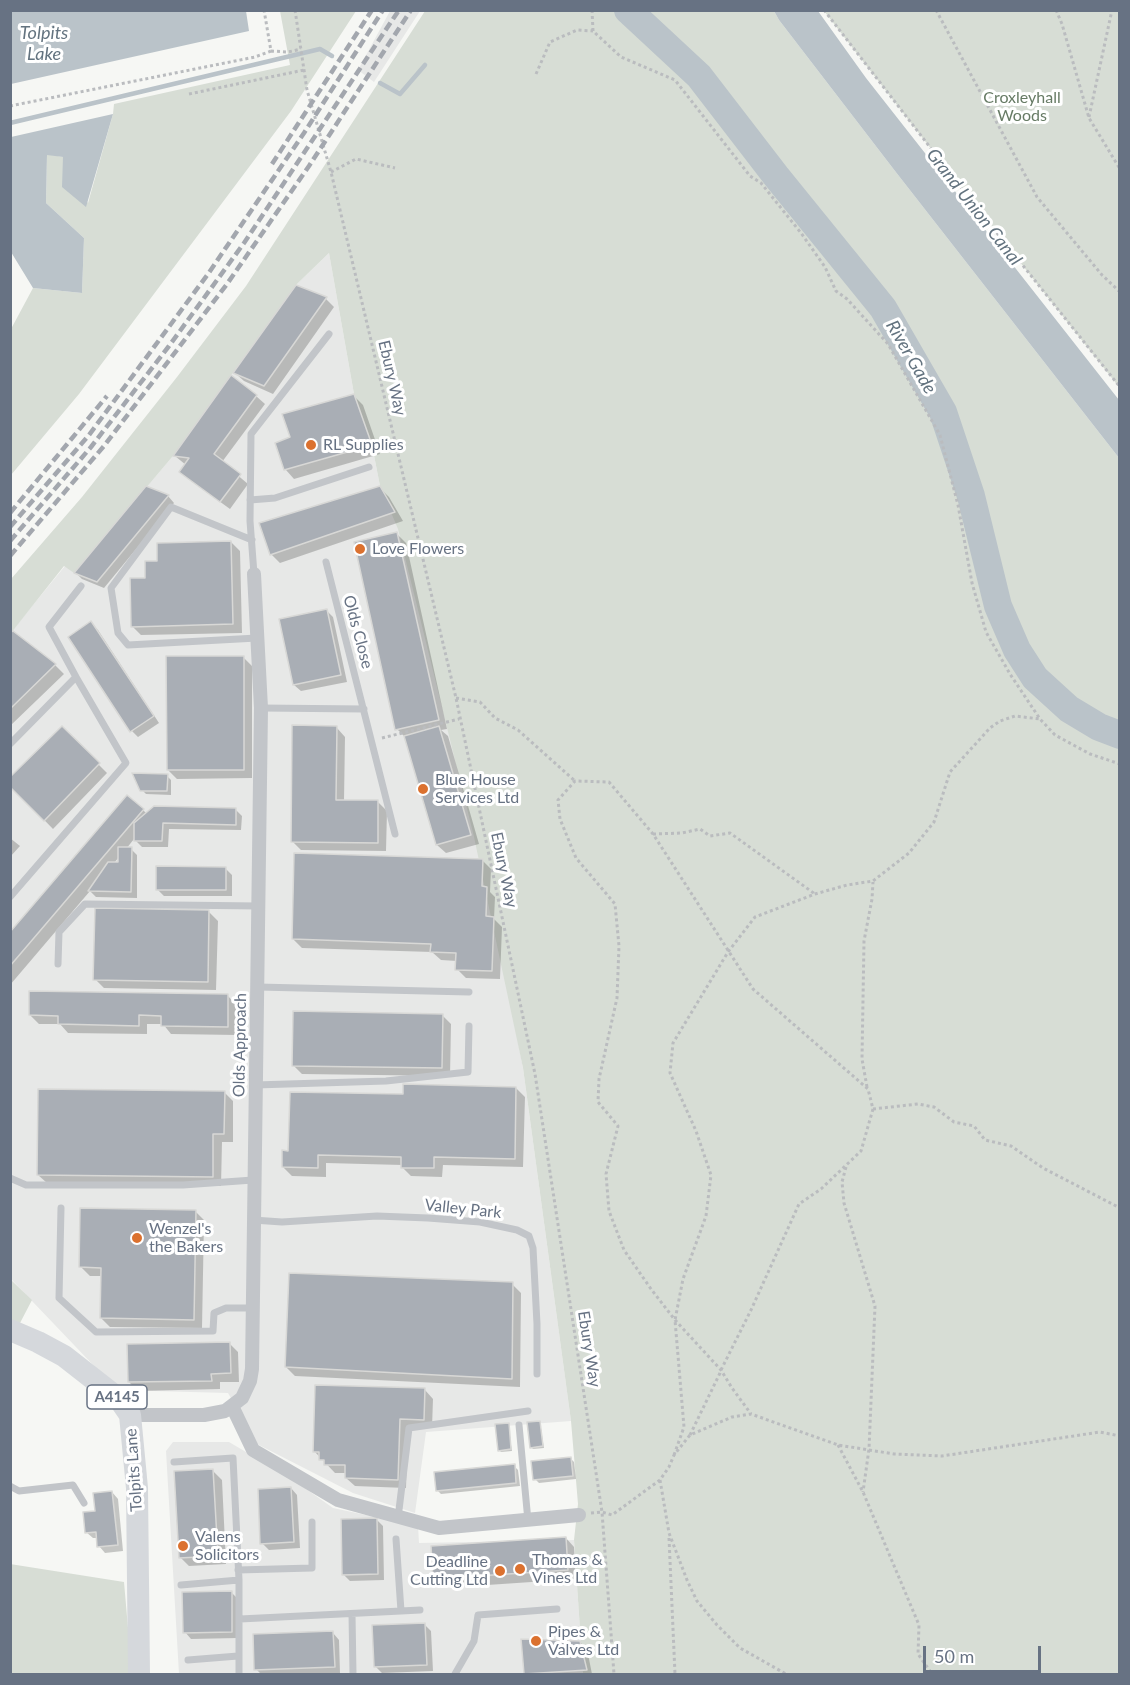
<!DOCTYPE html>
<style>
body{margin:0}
#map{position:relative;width:1130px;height:1685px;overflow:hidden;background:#f6f7f4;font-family:Lato,sans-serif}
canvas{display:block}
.frame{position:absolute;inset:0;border:12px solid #677283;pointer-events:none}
.scale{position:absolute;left:923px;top:1646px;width:118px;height:27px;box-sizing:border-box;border:3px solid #677283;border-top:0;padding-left:8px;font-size:18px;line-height:21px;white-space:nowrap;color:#677283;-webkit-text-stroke:4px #fff;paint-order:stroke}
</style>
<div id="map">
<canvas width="1130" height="1685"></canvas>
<div class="frame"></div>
<div class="scale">50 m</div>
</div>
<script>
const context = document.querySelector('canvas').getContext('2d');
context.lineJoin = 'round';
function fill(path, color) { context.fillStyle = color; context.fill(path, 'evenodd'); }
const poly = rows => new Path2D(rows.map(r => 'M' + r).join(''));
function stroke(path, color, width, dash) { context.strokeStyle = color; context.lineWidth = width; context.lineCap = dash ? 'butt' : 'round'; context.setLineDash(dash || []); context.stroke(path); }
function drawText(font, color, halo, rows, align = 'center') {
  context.font = font + ' Lato,sans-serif'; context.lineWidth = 6; context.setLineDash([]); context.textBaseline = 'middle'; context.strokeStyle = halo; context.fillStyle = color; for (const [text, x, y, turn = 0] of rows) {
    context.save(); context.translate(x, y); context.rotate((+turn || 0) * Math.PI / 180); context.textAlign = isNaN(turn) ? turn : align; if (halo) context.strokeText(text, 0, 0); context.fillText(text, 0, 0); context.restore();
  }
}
const built = poly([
 [390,11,420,11,374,82,358,70],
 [329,253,354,394,372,445,380,486,395,512,483,859,523,1068,571,1421,426,1432,415,1513,353,1493,257,1444,228,1393,117,1390,11,1279,10,633,65,566,74,572,173,456,296,285],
 [173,1442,229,1442,292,1479,333,1508,418,1526,419,1543,574,1540,583,1674,179,1674,166,1451]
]);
const green = poly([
 [280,11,356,11,291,111,79,394,11,475,11,329,33,288,82,293,84,238,46,203,47,154,63,157,88,203,113,114,114,104,290,65],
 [425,11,774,11,779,20,895,171,1119,458,1119,1674,583,1674,574,1540,578,1504,571,1421,523,1068,474,837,398,529,380,486,372,445,354,394,329,253,296,285,173,456,74,573,64,566,11,633,11,579,82,497,177,377,246,286],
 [824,11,1119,11,1119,387,977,208],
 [10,1279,32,1300,20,1323,11,1321],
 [10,1564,124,1582,132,1674,11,1674]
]);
const water = poly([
 [10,11,246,11,249,31,11,84],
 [774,11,818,11,866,78,1119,400,1119,458,895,171,779,20],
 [113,114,86,207,62,187,63,157,47,155,46,203,84,238,82,293,33,288,11,252,11,137]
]);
const shadow = poly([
 [326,299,334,307,273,394,244,381,235,373],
 [256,396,265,404,222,462,248,484,230,509,190,480,181,471,186,465,175,456],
 [354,396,363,405,380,454,294,479,286,470,277,444,292,438],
 [147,488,168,496,174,503,104,588,82,579,76,573],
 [380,488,389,497,403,521,280,563,271,554],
 [397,534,406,543,447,729,441,730,448,736,479,844,446,853,437,845,406,738,397,729],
 [231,542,240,551,242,633,141,635,132,626,147,580,159,562],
 [327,611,333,617,347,682,301,691,294,685,281,620],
 [91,623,98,630,159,723,138,737,132,731,70,637],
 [10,635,55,665,64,674,10,726],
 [243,657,252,666,252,778,177,779,168,770],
 [62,728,107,773,53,829,10,785],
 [337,728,345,737,344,801,378,802,387,811,386,851,301,850,292,841],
 [167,776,171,780,171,795,146,794,142,790],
 [235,809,242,816,241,830,169,829,168,847,142,847,134,839,126,849,131,849,137,855,137,898,96,897,90,891,10,985,10,934,143,810,147,814],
 [119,857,119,864,114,863],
 [10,838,20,846,10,857],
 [482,860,491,869,490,892,495,897,494,919,502,927,500,979,466,978,457,969,457,961,441,960,432,952,302,948,293,939],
 [226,869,232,875,232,896,164,896,157,889],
 [209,912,218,921,216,990,104,988,95,979],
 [228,996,236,1005,236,1035,171,1034,163,1024,147,1024,147,1034,68,1033,60,1024,39,1024,30,1015],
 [442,1015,451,1024,450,1076,302,1074,293,1065],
 [516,1088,525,1097,523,1167,443,1165,442,1177,411,1176,402,1167,402,1165,326,1163,326,1177,292,1176,283,1167,290,1152,405,1096],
 [224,1092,233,1101,233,1142,222,1142,221,1186,47,1183,38,1175],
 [195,1211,204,1220,202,1328,110,1327,101,1318,102,1276,90,1276,81,1267],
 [512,1284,521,1293,520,1387,295,1376,286,1367],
 [229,1343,238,1352,239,1382,220,1382,220,1389,138,1391,129,1382],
 [425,1390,433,1399,432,1428,408,1427,406,1488,355,1486,346,1478,346,1473,335,1473,314,1451],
 [540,1422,544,1448,533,1449,531,1447],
 [508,1424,512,1451,501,1452,499,1450],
 [570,1458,574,1462,576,1479,539,1483,535,1479],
 [514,1466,518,1470,520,1486,441,1494,437,1490],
 [213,1471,222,1480,226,1564,189,1566,180,1557],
 [291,1488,297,1495,300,1548,269,1550,262,1543],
 [112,1492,118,1499,123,1551,105,1553,99,1546,98,1538,93,1538,86,1532,96,1512],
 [376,1519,383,1526,384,1580,350,1581,343,1574],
 [566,1538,574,1547,576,1579,443,1588,435,1579],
 [231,1592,238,1599,238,1638,191,1639,185,1632],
 [425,1625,431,1631,433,1671,382,1673,375,1666],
 [333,1633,339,1640,340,1673,261,1674,256,1669],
 [580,1642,587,1649,592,1674,525,1674]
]);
const stream = poly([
 [380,83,400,94,425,65],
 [10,123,320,49,332,56]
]);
const river = poly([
 [628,10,699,76,776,176,883,308,943,412,971,496,998,606,1017,650,1035,678,1069,709,1099,727,1120,735]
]);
const building = poly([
 [296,285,327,297,264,386,233,373,296,285],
 [231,375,257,395,214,454,241,474,220,502,179,472,189,458,173,456,231,375],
 [354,394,372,445,284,470,275,443,290,437,282,414,354,394],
 [146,486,169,495,97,582,74,573,146,486],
 [380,486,395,512,270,555,259,523,380,486],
 [397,532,439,720,395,730,354,542,397,532],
 [231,541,233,624,131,627,130,578,145,578,145,561,157,561,157,543,231,541],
 [327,609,341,675,293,685,279,619,327,609],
 [91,621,154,716,130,732,68,637,91,621],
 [13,631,56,664,10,709,10,633,13,631],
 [166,656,244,656,244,770,167,770,166,656],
 [292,725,337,726,336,800,378,800,378,843,291,842,292,725],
 [62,726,100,763,44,821,10,787,10,777,62,726],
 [439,726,471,835,436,845,404,736,439,726],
 [132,773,168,774,167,791,140,791,132,773],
 [127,795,144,809,10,966,10,932,127,795],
 [154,806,236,808,236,825,163,823,162,841,134,841,134,823,154,806],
 [118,847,132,847,131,892,88,891,108,862,118,862,118,847],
 [294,853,483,859,482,886,487,887,486,916,494,917,492,971,455,970,456,953,430,952,431,944,292,939,294,853],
 [156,866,226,867,226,890,156,890,156,866],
 [95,908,209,910,208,982,93,980,95,908],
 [29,991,228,994,228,1027,161,1026,161,1016,139,1015,139,1026,58,1024,58,1016,29,1015,29,991],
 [293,1011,443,1014,442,1068,292,1066,293,1011],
 [403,1084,516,1087,515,1159,434,1157,434,1168,401,1168,401,1157,318,1155,318,1168,282,1167,282,1150,288,1151,290,1092,403,1094,403,1084],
 [38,1089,225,1091,224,1134,213,1134,213,1177,37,1175,38,1089],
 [80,1208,196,1210,194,1320,100,1318,101,1268,79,1267,80,1208],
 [289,1273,513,1282,512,1379,285,1367,289,1273],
 [230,1342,231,1373,211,1374,212,1381,128,1382,127,1344,230,1342],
 [315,1385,425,1388,424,1420,400,1419,398,1480,345,1478,345,1465,324,1465,324,1460,319,1460,319,1452,313,1452,315,1385],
 [540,1421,543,1446,530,1448,527,1422,540,1421],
 [509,1423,511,1449,498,1451,495,1424,509,1423],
 [571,1457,573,1476,533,1480,531,1461,571,1457],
 [515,1464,516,1483,436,1491,434,1472,515,1464],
 [213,1469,218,1556,179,1558,174,1471,213,1469],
 [291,1487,294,1542,260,1544,258,1489,291,1487],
 [112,1491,118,1545,97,1547,96,1532,85,1533,83,1512,95,1511,93,1493,112,1491],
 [377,1518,378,1574,342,1575,341,1519,377,1518],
 [566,1537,568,1570,433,1579,431,1546,566,1537],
 [232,1591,232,1632,183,1633,182,1592,232,1591],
 [425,1623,427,1665,374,1667,372,1625,425,1623],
 [333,1631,335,1667,254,1670,253,1634,333,1631],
 [521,1639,580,1641,587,1670,524,1674,521,1639]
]);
const path = poly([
 [295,10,307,90,331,172,456,698,535,1074,602,1512,614,1674],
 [592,10,593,31,621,57,675,80,750,176,761,183,801,233,825,267,836,291,847,299,888,344,940,435,958,505,972,583,986,632,1010,674,1040,719,1055,735,1090,754,1120,764],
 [824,10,977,208,1120,387],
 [936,10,1037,197,1102,275,1120,292],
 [1056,10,1062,24,1089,118,1120,169],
 [271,51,288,52,301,49],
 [536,74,550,42,577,30,593,31],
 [189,94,304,70],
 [10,106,255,57,271,51,264,10],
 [1089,117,1112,10],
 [331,172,356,159,395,168],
 [456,698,480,702,495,718,518,730,575,781],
 [382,738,459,719],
 [653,834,682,833,700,829,710,836,730,833,815,894],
 [867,1087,862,1059,864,941,872,899,873,882],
 [873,1109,918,1104,934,1107,954,1122,974,1126,985,1140,1011,1146,1043,1168,1120,1208],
 [846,1167,842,1182,844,1203,875,1306,869,1449,863,1492],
 [690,1435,720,1373,721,1370,751,1310,799,1204,821,1189,861,1151,873,1109,868,1089,753,989,653,834,609,782,575,781,558,800,560,819,576,858,615,904,619,946,617,998,599,1079,598,1102,618,1126,606,1174,609,1211,624,1250,651,1289,675,1320,721,1370,732,1388,751,1414],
 [838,1445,863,1492,919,1625,918,1654,932,1674],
 [674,1455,684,1427,675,1320,683,1279,706,1216,711,1175,696,1131,670,1073,673,1043,728,952,755,917,815,894,847,885,873,881,909,853,934,822,950,772,990,728,1000,721,1015,716,1040,719],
 [660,1480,669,1533,687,1580,697,1601,717,1625,740,1648,786,1674],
 [591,1513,602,1512,612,1515,660,1480,669,1467,674,1455,690,1435,732,1417,751,1414,838,1445,894,1454,942,1456,1100,1432,1120,1436],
 [669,1538,675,1674]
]);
const service = poly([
 [250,500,275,498,369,467],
 [252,540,171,507,111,588,118,633,128,645,257,638],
 [326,562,395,834],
 [254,574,250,521,251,434,329,334],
 [76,677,49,627,81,586],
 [261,708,364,709],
 [10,744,76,677,126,763,10,897],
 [58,964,59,932,85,904,259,906],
 [258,987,469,992],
 [255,1085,386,1081,468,1072,469,1026],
 [10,1178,26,1185,183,1185,253,1180],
 [61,1208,59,1298,96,1332,213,1331,214,1313,226,1308,252,1308],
 [253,1220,282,1222,377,1216,428,1218,480,1222,517,1230,529,1236,533,1248,537,1324,537,1374],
 [519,1425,528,1521],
 [174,1462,233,1458,239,1580,239,1674],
 [10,1486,19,1491,73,1485,84,1503],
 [398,1518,409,1428,528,1411],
 [238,1570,312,1568,312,1522],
 [181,1585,239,1580],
 [401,1611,420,1610],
 [352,1614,353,1674],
 [240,1619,401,1611,396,1539],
 [188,1660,238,1656],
 [455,1674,474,1641,478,1615,557,1609]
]);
const minor = poly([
 [232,1406,253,1450,338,1500,439,1528,579,1515],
 [130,1415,204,1415,225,1411,242,1398,250,1381,252,1369,261,708,254,574]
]);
const primary = poly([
 [10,1330,38,1342,64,1356,119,1399,130,1415,137,1488,139,1674]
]);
const rail = poly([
 [272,164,372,10],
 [10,513,107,396],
 [10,527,89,435,208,274,304,133,383,10],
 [10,541,91,447,169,346,244,243,399,10],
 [10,556,104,446,227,284,309,166,411,10]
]);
const markers = [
 [311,445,6,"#db712f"],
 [360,549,6,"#db712f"],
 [423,789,6,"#db712f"],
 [137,1238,6,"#db712f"],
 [183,1546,6,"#db712f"],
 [520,1569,6,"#db712f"],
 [500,1571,6,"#db712f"],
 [536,1641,6,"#db712f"]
];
const shields = [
 [117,1397,60]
];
const shieldNames = [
 ["A4145",117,1397]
];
const parkNames = [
 ["Croxleyhall",1022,98],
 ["Woods",1022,116]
];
const streetNames = [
 ["Ebury Way",392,378,77],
 ["Olds Close",358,632,75],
 ["Ebury Way",504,870,78],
 ["Olds Approach",240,1045,-89],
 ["Valley Park",463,1209,6],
 ["Ebury Way",589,1349,81],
 ["Tolpits Lane",134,1470,-94]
];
const poiNames = [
 ["RL Supplies",323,445],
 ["Love Flowers",372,549],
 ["Blue House",435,780],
 ["Services Ltd",435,798],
 ["Wenzel's",149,1229],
 ["the Bakers",149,1247],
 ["Valens",195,1537],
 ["Solicitors",195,1555],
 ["Thomas &",532,1560],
 ["Vines Ltd",532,1578],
 ["Deadline",488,1562,"right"],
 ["Cutting Ltd",488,1580,"right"],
 ["Pipes &",548,1632],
 ["Valves Ltd",548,1650]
];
const waterNames = [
 ["Tolpits",44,33],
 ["Lake",44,54],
 ["Grand Union Canal",974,207,52],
 ["River Gade",911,357,60]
];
fill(built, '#e7e8e7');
fill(green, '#d7ddd5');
fill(water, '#bac3c9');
fill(shadow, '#0003');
stroke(stream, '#bac3c9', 4.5);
stroke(river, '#bac3c9', 28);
fill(building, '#a9aeb5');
stroke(building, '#d8d8d6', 1.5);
stroke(path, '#babcbf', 3, [3, 3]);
stroke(service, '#c2c5c9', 7);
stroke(minor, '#c2c5c9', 14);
stroke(primary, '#d5d8dc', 22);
stroke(rail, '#a3a7ae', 4.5, [9, 4.5]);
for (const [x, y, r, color] of markers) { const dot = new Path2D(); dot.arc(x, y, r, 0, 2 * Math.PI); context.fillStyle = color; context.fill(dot); stroke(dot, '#fff', 2); }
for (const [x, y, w] of shields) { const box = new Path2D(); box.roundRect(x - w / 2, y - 12, w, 24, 4.5); context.fillStyle = '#fff'; context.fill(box); stroke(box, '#677283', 1.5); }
drawText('bold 15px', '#677283', null, shieldNames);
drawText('16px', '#677b65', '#fff', parkNames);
drawText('16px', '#677283', '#fff', streetNames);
drawText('16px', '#677283', '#fff', poiNames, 'left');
drawText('italic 18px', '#63737f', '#fff', waterNames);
</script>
